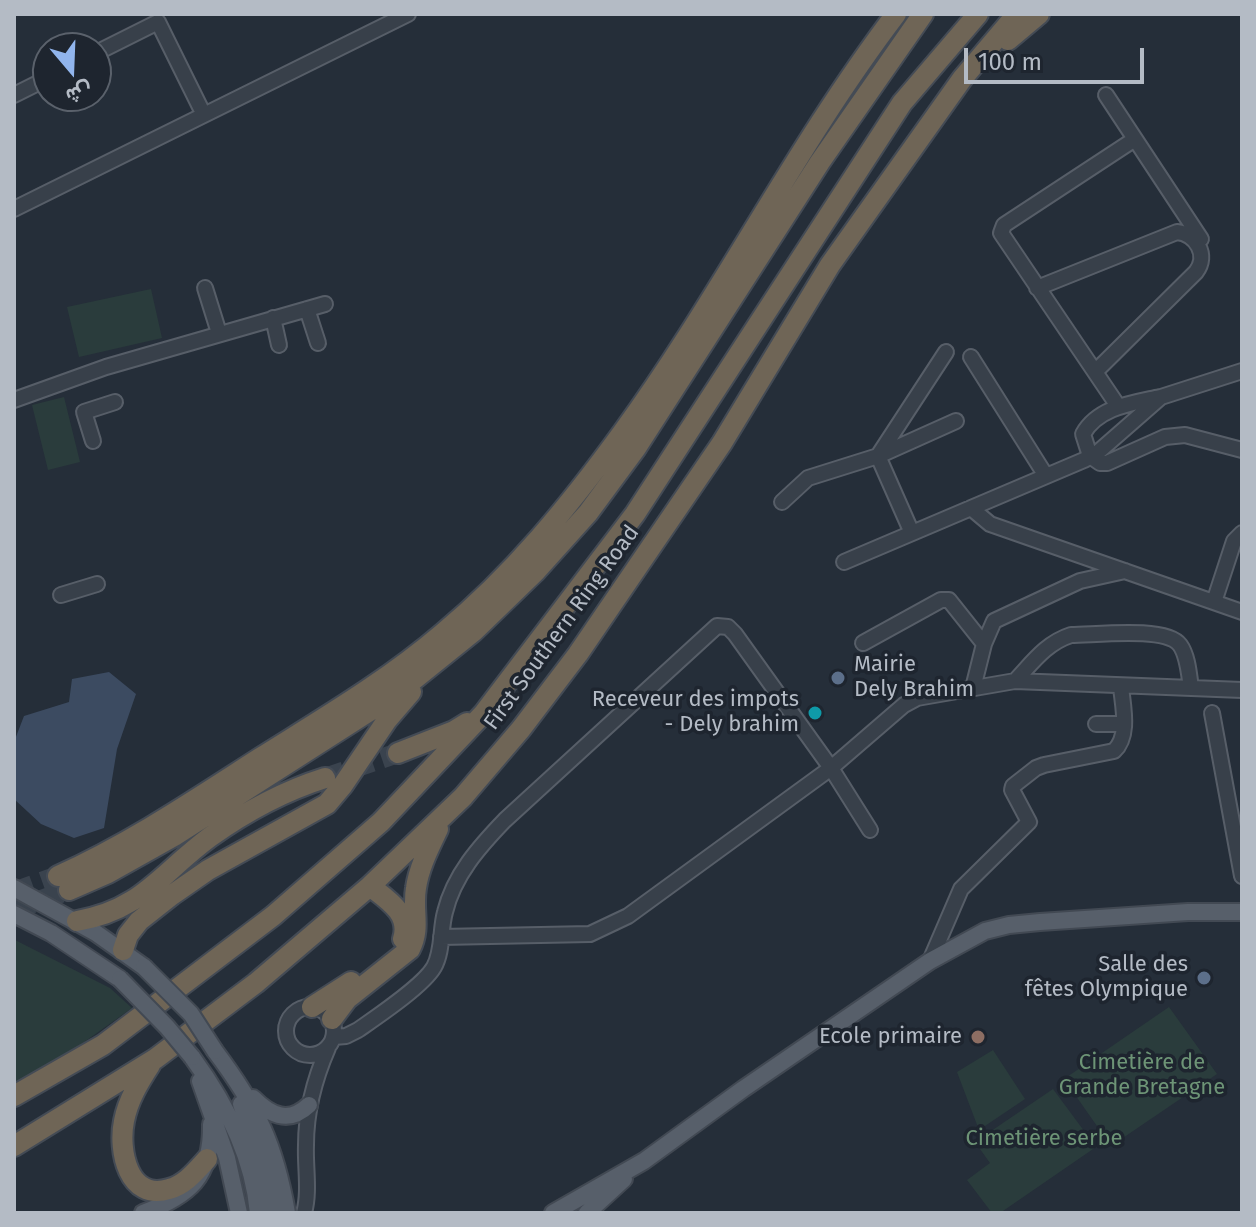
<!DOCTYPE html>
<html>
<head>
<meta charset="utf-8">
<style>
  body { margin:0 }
  #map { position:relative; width:1256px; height:1227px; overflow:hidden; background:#252e39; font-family:"Fira Sans",Vazirmatn,sans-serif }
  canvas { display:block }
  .frame { position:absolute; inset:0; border:16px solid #b4bbc5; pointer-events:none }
  .north { position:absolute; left:32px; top:32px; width:80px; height:80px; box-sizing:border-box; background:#1e252f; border:2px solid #5a616b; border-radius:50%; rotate:161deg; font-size:22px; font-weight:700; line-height:32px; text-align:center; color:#b4bbc5 }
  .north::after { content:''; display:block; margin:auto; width:28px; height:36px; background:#91b5ed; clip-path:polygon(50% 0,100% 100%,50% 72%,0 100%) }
  .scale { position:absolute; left:964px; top:48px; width:180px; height:36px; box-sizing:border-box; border:4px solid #b4bbc5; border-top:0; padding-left:10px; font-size:24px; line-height:28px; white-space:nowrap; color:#b4bbc5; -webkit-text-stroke:6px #1e252f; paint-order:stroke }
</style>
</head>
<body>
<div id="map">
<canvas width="1256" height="1227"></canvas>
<div class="frame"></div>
<div class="north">ش</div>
<div class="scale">100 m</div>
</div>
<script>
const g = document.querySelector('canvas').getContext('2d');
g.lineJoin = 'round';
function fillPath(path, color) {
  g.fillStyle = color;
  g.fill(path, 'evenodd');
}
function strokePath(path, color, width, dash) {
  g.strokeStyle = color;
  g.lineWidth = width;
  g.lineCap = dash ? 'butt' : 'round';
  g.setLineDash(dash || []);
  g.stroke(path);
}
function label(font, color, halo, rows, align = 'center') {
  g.font = font + ' "Fira Sans",sans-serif';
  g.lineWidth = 7;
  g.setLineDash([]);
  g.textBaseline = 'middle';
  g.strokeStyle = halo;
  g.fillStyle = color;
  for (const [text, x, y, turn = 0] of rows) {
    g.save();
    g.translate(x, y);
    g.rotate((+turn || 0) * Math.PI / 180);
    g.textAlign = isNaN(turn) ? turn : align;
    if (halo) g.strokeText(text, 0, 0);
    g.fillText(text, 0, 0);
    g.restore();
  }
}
fillPath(new Path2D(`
  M 151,289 L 162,338 L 79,357 L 67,307 Z
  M 64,397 L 80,462 L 48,470 L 32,405 Z
  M 15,940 L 110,988 L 132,1008 L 80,1045 L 14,1086 Z
  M 1169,1007 L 1217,1074 L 1111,1146 L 1064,1079 Z
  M 993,1050 L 1025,1099 L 979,1130 L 957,1072 Z
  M 1053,1089 L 1096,1147 L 1000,1213 L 992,1213 L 967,1180 L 990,1163 L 975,1142 Z`), '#2a3c3c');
fillPath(new Path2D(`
  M 109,672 L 136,694 L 117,749 L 104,828 L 74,838 L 41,824 L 14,799 L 14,742 L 24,716 L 69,702 L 72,679 Z`), '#3c4b61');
strokePath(new Path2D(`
  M 325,778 L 398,753
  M 14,892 L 58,876
  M 14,910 L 69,890`), '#3a434e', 20, [20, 10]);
const minor = new Path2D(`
  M 96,53 L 158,22 L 204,115
  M 14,95 L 48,78
  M 1106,95 L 1201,239
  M 14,209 L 408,14
  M 205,288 L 219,333
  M 1037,288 L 1177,232 C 1196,234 1209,255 1196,272 L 1095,372
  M 307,309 L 318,343
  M 273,318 L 279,345
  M 971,357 L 1046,476
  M 1160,397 C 1133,403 1098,407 1083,434 L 1090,456 L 1100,463 L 1107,463 L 1165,437 L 1185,435 L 1242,450
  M 14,400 L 106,367 L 325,304
  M 1118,406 L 1001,233 L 1004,225 L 1135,139
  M 93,441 L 84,412 L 115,402
  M 782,502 L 808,478 L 878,456 L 946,352
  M 971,508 L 990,524 L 1242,612
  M 912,533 L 878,456 L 956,421
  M 844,562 L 1084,460 L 1097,453 L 1161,397 L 1242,371
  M 61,595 L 97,584
  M 1214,602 L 1234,541 L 1242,533
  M 863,643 L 941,600 L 949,600 L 984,644
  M 1015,681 C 1032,663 1046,643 1071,635 C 1095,635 1166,626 1180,645 C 1188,656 1189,675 1191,688
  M 973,688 L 984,644 L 994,621 L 1080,581 L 1125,571
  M 1212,713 L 1242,876
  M 1096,724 L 1124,724
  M 441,937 L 590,934 L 628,916 L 831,768 L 904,705 L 917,698 L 1015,681 L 1242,690
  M 930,961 L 961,889 L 1029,822 L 1012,790 L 1013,786 L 1036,768 L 1044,765 L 1114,751 C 1130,736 1123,707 1121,687
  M286 1031a24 24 0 1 1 48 0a24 24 0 1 1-48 0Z
  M 334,1037 L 346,1036 L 358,1030 C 378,1016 423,986 434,967 C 443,951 440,930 445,912 C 454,875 479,847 505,820 L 717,626 L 728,627 L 735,634 L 831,768 L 870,830
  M 304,1213 C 310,1191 305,1167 306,1145 C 306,1110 314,1080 328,1048`);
const major = new Path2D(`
  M 14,888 L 96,933 L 144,967
  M 14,914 L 51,933 L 120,979
  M 215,1051 C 257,1107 275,1144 287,1213
  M 192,1057 C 225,1102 253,1157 258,1213
  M 200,1081 L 227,1158 L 239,1213
  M 253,1098 C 271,1116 289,1124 309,1105
  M 241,1104 L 265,1166 L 274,1213
  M 143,1213 C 189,1196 212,1177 211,1124
  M 553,1213 L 644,1161 L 743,1089 L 930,961 L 985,931 L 1009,925 L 1040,922 L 1188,912 L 1242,912
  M 587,1213 L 624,1179`);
const highway = new Path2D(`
  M 1008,40 L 1039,14
  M 398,753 L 454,731 L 467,723
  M 58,876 C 131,843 193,801 260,758 C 322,719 387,681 443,633 C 513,575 570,505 623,432 C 721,297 795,147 896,14
  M 370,886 C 388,900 411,914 403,939
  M 69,890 L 108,873 L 174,836 L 396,694 L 473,632 L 535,572 L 588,513 L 636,448 L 820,162 L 923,14
  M 77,921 C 142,910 161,873 210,837 C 245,812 284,791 325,778
  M 123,950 L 128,935 L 139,921 L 172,895 L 208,870 L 327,804 L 343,785 L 387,720 L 411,692
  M 312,1007 L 351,982
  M 332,1019 L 347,999 L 410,949 C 421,928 412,910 416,888 C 419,867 429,848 438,829
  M 150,1065 C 139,1082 128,1100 124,1121 C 118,1150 128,1202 169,1189 C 185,1185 196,1171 207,1159
  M 14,1096 L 103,1045 L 273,916 L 381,822 L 484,713 L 635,514 L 902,103 L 978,14
  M 14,1146 L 155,1059 L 256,983 L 370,886 L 463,797 L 521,729 L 578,654 L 722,443 L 830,265 L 962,79 L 1017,14`);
strokePath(minor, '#575e68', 18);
strokePath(major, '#424953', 20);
strokePath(highway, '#444b55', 24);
strokePath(minor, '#38404a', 14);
strokePath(major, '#575f6a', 16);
strokePath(highway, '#6f6556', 20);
const majorBridge = new Path2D(`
  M 144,967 L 191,1014 L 215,1051
  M 120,979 L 167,1027 L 192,1057`);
strokePath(majorBridge, '#424953', 20, []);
strokePath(majorBridge, '#575f6a', 16);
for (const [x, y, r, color] of [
  [838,678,8,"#5c6f8a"],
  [815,713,8,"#0f9aa8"],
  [1204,978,8,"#5c6f8a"],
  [978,1037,8,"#8d6e63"]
]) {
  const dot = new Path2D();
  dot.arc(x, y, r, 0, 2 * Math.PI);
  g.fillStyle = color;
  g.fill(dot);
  strokePath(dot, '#1e252f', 3);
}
label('22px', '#b4bbc5', '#1e252f', [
  ["First Southern Ring Road",562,628,-54]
]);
label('22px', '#b4bbc5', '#1e252f', [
  ["Mairie",854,665,"left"],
  ["Dely Brahim",854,690,"left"],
  ["Receveur des impots",799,700],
  ["- Dely brahim",799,725],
  ["Salle des",1188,965],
  ["fêtes Olympique",1188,990],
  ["Ecole primaire",962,1037]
], 'right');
label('22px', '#6d9476', '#1e252f', [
  ["Cimetière de",1142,1063],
  ["Grande Bretagne",1142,1088],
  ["Cimetière serbe",1044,1139]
]);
</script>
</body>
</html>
